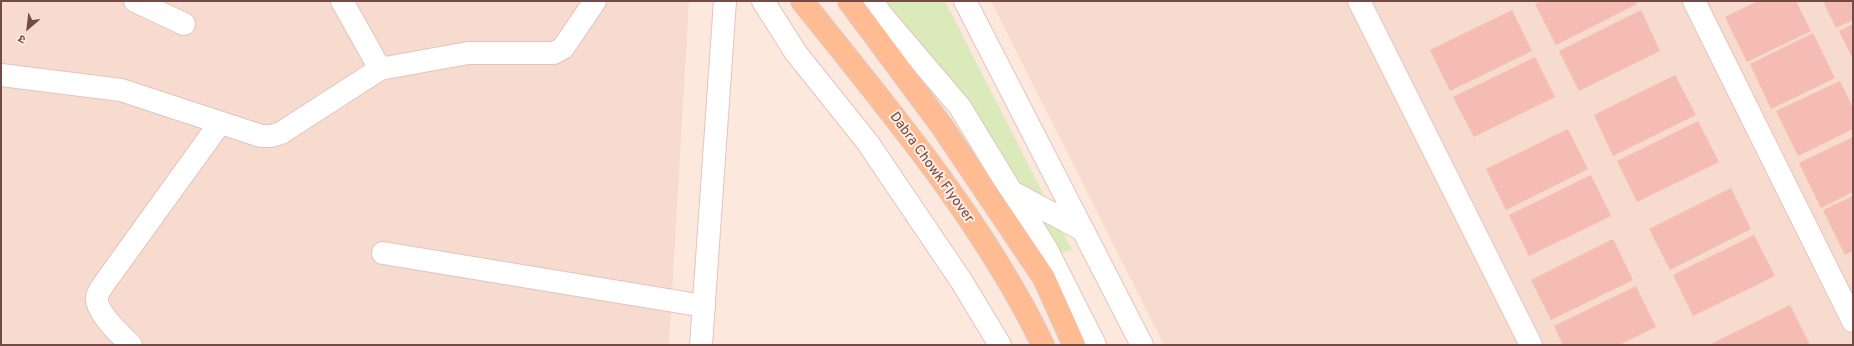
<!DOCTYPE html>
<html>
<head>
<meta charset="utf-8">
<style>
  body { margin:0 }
  #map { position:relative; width:1854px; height:346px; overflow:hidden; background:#fde8dd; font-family:Overpass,"Noto Sans Devanagari",sans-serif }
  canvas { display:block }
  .frame { position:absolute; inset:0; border:2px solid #734a45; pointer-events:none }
  .north { position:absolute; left:8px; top:8px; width:40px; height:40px; -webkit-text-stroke:3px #ffede4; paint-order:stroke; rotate:208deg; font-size:11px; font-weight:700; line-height:16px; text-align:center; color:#734a45 }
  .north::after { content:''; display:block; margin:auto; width:14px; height:18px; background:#734a45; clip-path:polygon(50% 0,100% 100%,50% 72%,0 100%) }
</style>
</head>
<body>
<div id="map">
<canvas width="1854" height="346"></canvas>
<div class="frame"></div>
<div class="north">उ</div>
</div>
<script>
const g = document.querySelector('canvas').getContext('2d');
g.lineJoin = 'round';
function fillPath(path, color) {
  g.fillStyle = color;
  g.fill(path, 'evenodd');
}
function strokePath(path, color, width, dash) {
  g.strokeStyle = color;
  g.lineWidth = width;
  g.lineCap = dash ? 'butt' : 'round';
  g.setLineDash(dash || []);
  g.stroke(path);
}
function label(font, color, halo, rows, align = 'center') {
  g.font = font + ' Overpass,sans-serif';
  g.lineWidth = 4;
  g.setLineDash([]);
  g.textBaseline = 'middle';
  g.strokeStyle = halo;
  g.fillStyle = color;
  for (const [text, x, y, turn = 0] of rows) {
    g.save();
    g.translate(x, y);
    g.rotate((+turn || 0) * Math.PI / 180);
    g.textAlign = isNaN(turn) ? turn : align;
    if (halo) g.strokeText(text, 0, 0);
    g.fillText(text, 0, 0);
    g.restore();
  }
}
fillPath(new Path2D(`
  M 1,1 L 689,1 L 669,345 L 1,345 Z
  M 991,1 L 1853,1 L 1853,345 L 1164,345 Z`), '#f7dbce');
fillPath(new Path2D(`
  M 885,1 L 945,1 L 1072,250 L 1061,253 Z`), '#daeabb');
fillPath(new Path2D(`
  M 1542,1 L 1636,1 L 1637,4 L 1556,45 L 1535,4 Z
  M 1758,1 L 1796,1 L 1811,31 L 1747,62 L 1725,17 Z
  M 1823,1 L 1853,1 L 1853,20 L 1836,28 Z
  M 1512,10 L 1532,51 L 1450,91 L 1430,50 Z
  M 1641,10 L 1660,51 L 1579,91 L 1559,51 Z
  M 1853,24 L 1853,59 L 1839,31 Z
  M 1813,33 L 1835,78 L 1771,109 L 1750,64 Z
  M 1535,57 L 1555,97 L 1474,137 L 1453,97 Z
  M 1675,75 L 1696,115 L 1613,156 L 1594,115 Z
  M 1840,81 L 1853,108 L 1853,129 L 1798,156 L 1776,111 Z
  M 1698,121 L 1719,162 L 1637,202 L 1617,161 Z
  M 1568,129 L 1588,169 L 1506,210 L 1486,169 Z
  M 1853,137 L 1853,192 L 1821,208 L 1799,163 Z
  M 1591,175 L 1611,216 L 1529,256 L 1509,215 Z
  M 1731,188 L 1751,229 L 1670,270 L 1649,229 Z
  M 1853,196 L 1853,251 L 1845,255 L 1823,210 Z
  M 1754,235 L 1775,276 L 1693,316 L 1673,275 Z
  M 1613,239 L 1633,280 L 1551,320 L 1531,280 Z
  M 1636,286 L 1656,327 L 1619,345 L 1563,345 L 1554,326 Z
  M 1790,305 L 1810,345 L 1709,345 Z`), '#f4bcb3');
const minor = new Path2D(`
  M 135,1 L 184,24
  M 342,1 L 380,69
  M 763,1 L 796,53 L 868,143 L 962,282 L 1000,345
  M 872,1 L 881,14 L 960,107 L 1047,250 L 1095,345
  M 965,1 L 1142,345
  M 1359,1 L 1531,345
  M 1694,1 L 1853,321
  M 1,75 L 121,90 L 261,136 L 271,136 L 281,133 L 380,69 L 468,53 L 554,53 L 563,48 L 595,1
  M 1012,192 L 1083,230
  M 383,253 L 704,306
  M 131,345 C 122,336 95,312 97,297 C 98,292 103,285 106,281 L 220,123`);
const tertiary = new Path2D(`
  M 701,345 L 725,1`);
const primary = new Path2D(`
  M 802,1 C 889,110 982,219 1043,345
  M 849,1 L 941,125 L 1044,278 L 1074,345`);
strokePath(minor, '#e3c4bc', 24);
strokePath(tertiary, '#e3c4bc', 24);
strokePath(primary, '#d8cccb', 24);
strokePath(minor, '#fff', 22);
strokePath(tertiary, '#fff', 22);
strokePath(primary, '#ffbb92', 22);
label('14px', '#734a45', '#ffede4', [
  ["Dabra Chowk Flyover",931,168,54]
]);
</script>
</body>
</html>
